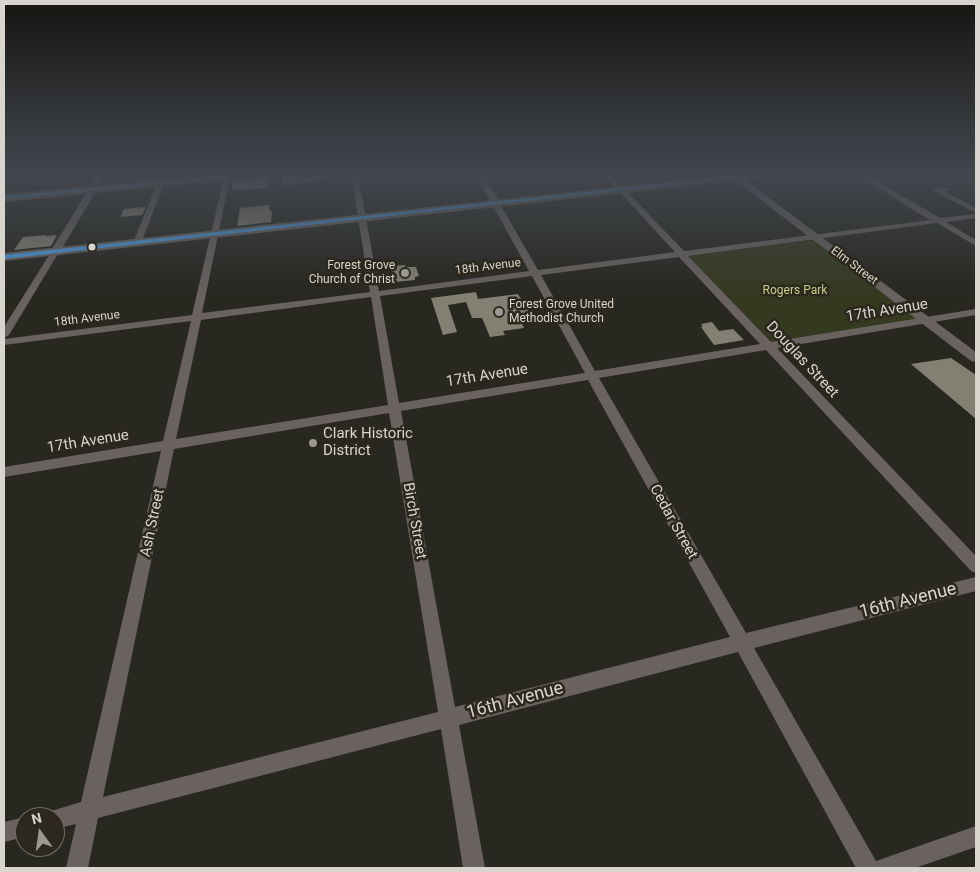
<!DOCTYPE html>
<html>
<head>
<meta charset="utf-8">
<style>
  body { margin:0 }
  #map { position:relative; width:980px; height:872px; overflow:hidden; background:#282720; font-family:Roboto,sans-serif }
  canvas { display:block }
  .frame { position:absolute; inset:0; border:5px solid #d8d5ce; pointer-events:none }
  .north { position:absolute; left:15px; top:807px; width:50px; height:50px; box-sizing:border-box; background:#2c281d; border:1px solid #716d64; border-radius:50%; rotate:346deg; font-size:14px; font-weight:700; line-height:20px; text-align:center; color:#d8d5ce }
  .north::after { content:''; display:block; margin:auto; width:18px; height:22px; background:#9a9891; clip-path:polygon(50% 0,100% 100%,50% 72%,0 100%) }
</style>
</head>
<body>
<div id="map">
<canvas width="980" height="872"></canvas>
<div class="frame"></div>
<div class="north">N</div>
</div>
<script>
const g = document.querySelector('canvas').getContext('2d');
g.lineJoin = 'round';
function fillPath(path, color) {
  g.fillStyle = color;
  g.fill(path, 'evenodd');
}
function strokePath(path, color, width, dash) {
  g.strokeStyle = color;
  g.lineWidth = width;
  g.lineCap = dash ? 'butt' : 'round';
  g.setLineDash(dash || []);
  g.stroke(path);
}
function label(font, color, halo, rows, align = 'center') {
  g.font = font + ' Roboto,sans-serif';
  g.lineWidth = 5;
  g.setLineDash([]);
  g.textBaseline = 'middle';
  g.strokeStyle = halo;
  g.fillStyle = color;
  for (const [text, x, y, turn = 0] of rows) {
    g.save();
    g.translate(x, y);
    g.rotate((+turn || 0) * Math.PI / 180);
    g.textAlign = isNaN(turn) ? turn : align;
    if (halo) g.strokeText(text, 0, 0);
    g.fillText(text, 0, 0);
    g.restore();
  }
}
fillPath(new Path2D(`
  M 812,240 L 918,320 L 772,343 L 688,256 Z`), '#353920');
fillPath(new Path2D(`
  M 323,174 L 323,180 L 282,186 L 282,175 Z
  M 261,177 L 268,177 L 267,188 L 232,190 L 233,181 Z
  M 270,205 L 269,211 L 272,211 L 271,222 L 237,226 L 240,208 Z
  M 146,207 L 142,215 L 120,217 L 124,209 Z
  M 46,235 L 45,236 L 57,235 L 51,246 L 14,250 L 23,237 Z
  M 405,265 L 405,267 L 416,267 L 419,276 L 415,277 L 415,280 L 394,282 L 391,269 L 395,268 L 395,266 Z
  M 476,292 L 478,299 L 518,294 L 534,321 L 522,323 L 524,328 L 503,331 L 505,335 L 490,337 L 482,318 L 472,318 L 466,302 L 448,305 L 457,332 L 443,335 L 431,298 Z
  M 712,322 L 719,331 L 733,329 L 744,340 L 714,345 L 701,327 L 703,326 L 701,324 Z
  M 951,358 L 976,375 L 976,419 L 911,364 Z`), '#838073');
fillPath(new Path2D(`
  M 169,174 L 176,174 L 175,181 L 163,187 L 141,243 L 134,245 L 133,243 L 156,186 L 168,180 Z
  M 351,174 L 358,174 L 379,291 L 529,271 L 492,204 L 496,202 L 500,204 L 538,270 L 675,252 L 603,174 L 610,174 L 684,251 L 930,220 L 855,174 L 864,174 L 940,218 L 976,214 L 976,218 L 946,222 L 976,240 L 976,246 L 937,223 L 688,256 L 771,342 L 976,309 L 976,315 L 777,348 L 976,556 L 976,573 L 971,571 L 766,350 L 599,378 L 746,633 L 976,577 L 976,591 L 754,648 L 876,861 L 976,826 L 976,847 L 915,868 L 856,868 L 738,652 L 459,725 L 485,868 L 463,868 L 441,729 L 98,818 L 88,868 L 66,868 L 76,824 L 55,829 L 55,817 L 46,817 L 48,812 L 81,802 L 161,451 L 4,477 L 4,467 L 163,441 L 191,321 L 4,345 L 4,339 L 192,315 L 224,177 L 227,175 L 230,177 L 202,313 L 370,292 ZM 679,257 L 760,344 L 595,371 L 541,275 ZM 532,276 L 585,373 L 399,403 L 380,296 ZM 371,297 L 388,405 L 176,439 L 201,320 ZM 588,380 L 730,637 L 455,707 L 401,411 ZM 389,413 L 438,712 L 103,797 L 174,449 Z
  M 949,187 L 949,191 L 944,191 L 976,208 L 976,213 L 932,190 L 936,188 Z
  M 55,249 L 59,252 L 9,335 L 4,338 L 4,327 L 51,252 Z
  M 25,817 L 25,837 L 4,842 L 4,822 Z`), '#69625f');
fillPath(new Path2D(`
  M 98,174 L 106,174 L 60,252 L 59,254 L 51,254 L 50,252 Z
  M 475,174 L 483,174 L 501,204 L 499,206 L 493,206 Z
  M 727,174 L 737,174 L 976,352 L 976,362 L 971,361 Z`), '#69625f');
fillPath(new Path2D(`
  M 218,174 L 263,174 L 258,177 L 4,202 L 4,194 Z
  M 735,174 L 775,174 L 770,177 L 4,261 L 4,253 Z`), '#69625d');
fillPath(new Path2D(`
  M 237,174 L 256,174 L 4,199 L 4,197 Z
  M 751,174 L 768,174 L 4,259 L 4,255 Z`), '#4d9ee5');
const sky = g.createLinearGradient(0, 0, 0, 296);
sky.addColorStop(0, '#161512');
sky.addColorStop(0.59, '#42474e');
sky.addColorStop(1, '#42474e00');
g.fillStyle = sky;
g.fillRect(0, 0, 980, 296);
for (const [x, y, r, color] of [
  [92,247,4.5,"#d8d5ce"],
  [405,273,5,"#9a9891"],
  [499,312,5,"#9a9891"],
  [313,443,5,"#9a9891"]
]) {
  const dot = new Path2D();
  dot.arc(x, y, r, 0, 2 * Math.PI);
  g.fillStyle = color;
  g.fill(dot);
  strokePath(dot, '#2c281d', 2);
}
label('12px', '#d8d5ce', '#2c281d', [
  ["Forest Grove",395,266],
  ["Church of Christ",395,280],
  ["Forest Grove United",509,305,"left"],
  ["Methodist Church",509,319,"left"]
], 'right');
label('12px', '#d8d5ce', '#2c281d', [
  ["Elm Street",854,266,37],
  ["18th Avenue",488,267,-7],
  ["18th Avenue",87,319,-7]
]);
label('12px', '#c1d088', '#2c281d', [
  ["Rogers Park",795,291]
]);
label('15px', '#d8d5ce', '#2c281d', [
  ["17th Avenue",887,311,-9],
  ["Douglas Street",802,360,47],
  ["17th Avenue",487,376,-9],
  ["17th Avenue",88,442,-9],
  ["Birch Street",414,521,80],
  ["Cedar Street",673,522,61],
  ["Ash Street",153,523,-78]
]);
label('15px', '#d8d5ce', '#2c281d', [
  ["Clark Historic",323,434],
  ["District",323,451]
], 'left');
label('18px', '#d8d5ce', '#2c281d', [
  ["16th Avenue",908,601,-14],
  ["16th Avenue",515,701,-15]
]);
</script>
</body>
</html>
